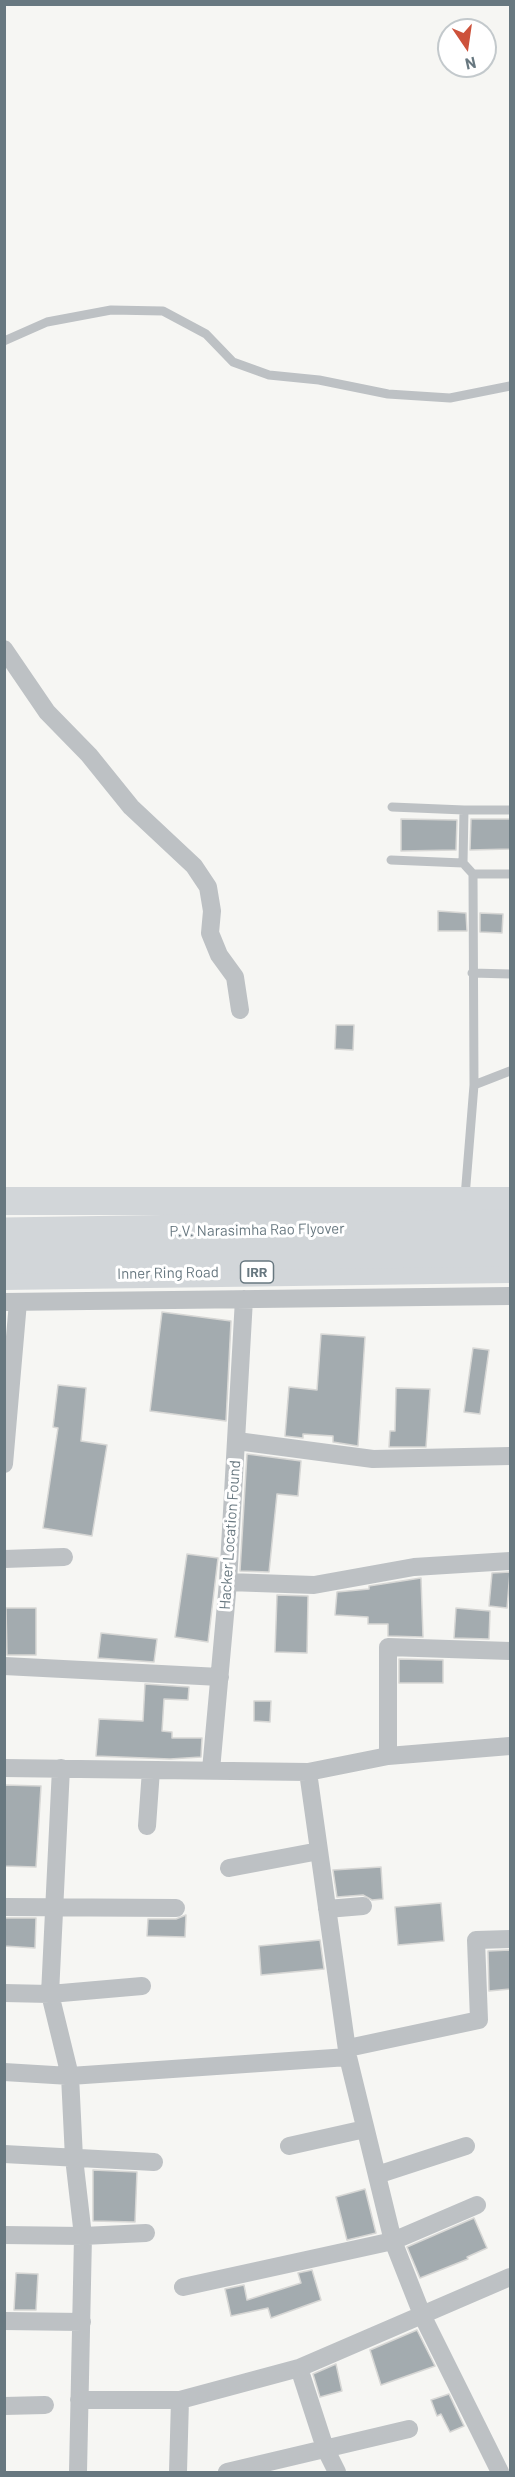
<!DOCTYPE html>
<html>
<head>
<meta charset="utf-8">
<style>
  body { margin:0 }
  #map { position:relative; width:515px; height:2477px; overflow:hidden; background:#f6f6f3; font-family:Barlow,sans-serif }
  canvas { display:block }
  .frame { position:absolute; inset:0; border:6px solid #687880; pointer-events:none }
  .north { position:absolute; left:437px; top:18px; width:60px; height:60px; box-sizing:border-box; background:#fff; border:2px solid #c3c9cc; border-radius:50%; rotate:167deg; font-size:16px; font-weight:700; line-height:24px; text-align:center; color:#687880 }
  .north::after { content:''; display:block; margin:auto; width:21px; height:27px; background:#cd523b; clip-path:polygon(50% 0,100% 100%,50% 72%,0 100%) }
</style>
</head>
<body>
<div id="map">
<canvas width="515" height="2477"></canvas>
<div class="frame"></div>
<div class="north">N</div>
</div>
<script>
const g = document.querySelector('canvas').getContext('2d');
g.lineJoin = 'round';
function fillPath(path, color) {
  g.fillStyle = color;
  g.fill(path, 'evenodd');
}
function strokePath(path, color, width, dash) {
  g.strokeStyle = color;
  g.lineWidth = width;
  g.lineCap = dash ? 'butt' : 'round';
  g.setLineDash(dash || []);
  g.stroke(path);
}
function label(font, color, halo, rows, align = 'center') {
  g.font = font + ' Barlow,sans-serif';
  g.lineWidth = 6;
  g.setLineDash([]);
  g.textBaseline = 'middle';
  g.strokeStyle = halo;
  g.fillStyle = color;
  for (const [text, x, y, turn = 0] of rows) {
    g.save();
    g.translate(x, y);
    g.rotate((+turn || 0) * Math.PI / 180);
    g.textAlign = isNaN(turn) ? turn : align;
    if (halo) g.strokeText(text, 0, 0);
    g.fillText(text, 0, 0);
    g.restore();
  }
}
const building = new Path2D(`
  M 401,819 L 457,820 L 456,850 L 401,851 Z
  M 471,819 L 510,819 L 510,849 L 470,850 Z
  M 438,911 L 466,913 L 467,931 L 438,931 Z
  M 480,913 L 503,914 L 502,933 L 480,932 Z
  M 336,1025 L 354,1025 L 353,1050 L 335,1049 Z
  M 162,1312 L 231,1321 L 226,1421 L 150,1411 Z
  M 321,1334 L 365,1337 L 358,1446 L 333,1442 L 333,1436 L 303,1434 L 303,1438 L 285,1436 L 289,1387 L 317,1390 Z
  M 473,1348 L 489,1350 L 480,1414 L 464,1412 Z
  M 58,1385 L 86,1388 L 81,1441 L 107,1445 L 92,1536 L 43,1528 L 58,1428 L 53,1427 Z
  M 396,1388 L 430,1389 L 426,1447 L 389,1447 L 390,1431 L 395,1431 Z
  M 247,1454 L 301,1461 L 298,1496 L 277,1494 L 269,1572 L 240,1571 Z
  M 187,1554 L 218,1558 L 208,1642 L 175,1637 Z
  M 510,1572 L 507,1608 L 489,1606 L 492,1573 Z
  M 421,1578 L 423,1637 L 388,1636 L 388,1624 L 368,1624 L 368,1617 L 335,1615 L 337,1592 L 369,1589 L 369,1586 Z
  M 277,1595 L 308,1596 L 307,1653 L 275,1652 Z
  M 6,1608 L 36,1608 L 36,1655 L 7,1655 Z
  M 456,1608 L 490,1611 L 489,1639 L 454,1638 Z
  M 101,1633 L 157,1639 L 154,1662 L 98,1658 Z
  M 399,1659 L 443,1660 L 443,1683 L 399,1683 Z
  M 145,1684 L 189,1687 L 188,1700 L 164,1699 L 162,1731 L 172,1732 L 172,1738 L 202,1738 L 201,1757 L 170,1759 L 96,1756 L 99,1719 L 143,1721 Z
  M 254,1701 L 271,1701 L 270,1722 L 254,1721 Z
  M 4,1785 L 41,1786 L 36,1867 L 4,1866 Z
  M 381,1867 L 383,1899 L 372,1900 L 363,1895 L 337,1897 L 333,1870 Z
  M 441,1903 L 444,1941 L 398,1945 L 395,1907 Z
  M 186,1915 L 185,1937 L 147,1936 L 148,1919 L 176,1919 Z
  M 4,1918 L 36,1918 L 35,1948 L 4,1946 Z
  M 320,1940 L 324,1969 L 261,1975 L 259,1946 Z
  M 510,1950 L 510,1989 L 489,1991 L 488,1951 Z
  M 93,2170 L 137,2172 L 135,2222 L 93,2221 Z
  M 365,2189 L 376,2233 L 347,2240 L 336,2197 Z
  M 474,2218 L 487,2248 L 467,2257 L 468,2259 L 420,2278 L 407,2247 Z
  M 312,2270 L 321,2300 L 271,2318 L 268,2308 L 231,2316 L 225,2289 L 244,2285 L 247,2300 L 301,2283 L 298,2273 Z
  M 16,2273 L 38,2274 L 36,2310 L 14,2310 Z
  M 417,2330 L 435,2366 L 381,2385 L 370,2350 Z
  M 336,2364 L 342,2391 L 320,2397 L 313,2374 Z
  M 449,2394 L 464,2426 L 450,2432 L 441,2414 L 437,2416 L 431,2400 Z`);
fillPath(building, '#a3abaf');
strokePath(building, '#d7d7d5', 1.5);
strokePath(new Path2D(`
  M 4,341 L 47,322 L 111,310 L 163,311 L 206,334 L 233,362 L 269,375 L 319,380 L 388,394 L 450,398 L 510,386
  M 392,807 L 464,810
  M 391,860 L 463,863
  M 473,874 L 463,863 L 464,810 L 510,810
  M 472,973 L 510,974
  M 474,1085 L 510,1071
  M 465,1197 L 474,1085 L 473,874 L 510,874`), '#bdc1c4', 9);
strokePath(new Path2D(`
  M 4,649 L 47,712 L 89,755 L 131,807 L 194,866 L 208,887 L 212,911 L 210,933 L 219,955 L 235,977 L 240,1010
  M 4,1302 L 510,1296
  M 237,1441 L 373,1459 L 510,1456
  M 4,1464 L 18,1302
  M 4,1559 L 64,1557
  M 228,1582 L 314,1585 L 414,1567 L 510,1561
  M 4,1666 L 220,1677
  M 388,1756 L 388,1647 L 510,1651
  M 4,1768 L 308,1772 L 388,1756 L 510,1746
  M 61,1768 L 50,1994 L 70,2076 L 74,2158 L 83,2236 L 78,2472
  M 211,1770 L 228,1582 L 244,1299
  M 308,1772 L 348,2057 L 393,2241 L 423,2317 L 500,2472
  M 147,1826 L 151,1770
  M 229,1868 L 319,1851
  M 4,1907 L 176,1908
  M 327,1909 L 363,1906
  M 4,1993 L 50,1994 L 142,1986
  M 348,2048 L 479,2020 L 476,1940 L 510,1939
  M 4,2072 L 70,2076 L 348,2057
  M 289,2146 L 365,2129
  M 4,2154 L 154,2162
  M 377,2175 L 466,2146
  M 4,2235 L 83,2236 L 146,2233
  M 183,2287 L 393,2241 L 477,2205
  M 4,2321 L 82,2322
  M 299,2368 L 325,2448 L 337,2472
  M 79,2400 L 180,2400 L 299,2368 L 510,2277
  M 4,2406 L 45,2405
  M 178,2472 L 180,2400
  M 227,2472 L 409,2429`), '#bdc1c4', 18);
strokePath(new Path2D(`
  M 4,1201 L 510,1201
  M 4,1276 L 510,1269`), '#d2d6d9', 28);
strokePath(new Path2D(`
  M 4,1234 L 510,1226
  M 4,1257 L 510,1250`), '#d2d6d9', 33);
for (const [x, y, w] of [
  [257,1272,33]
]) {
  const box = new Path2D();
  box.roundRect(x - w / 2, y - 11, w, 22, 4.5);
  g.fillStyle = '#fff';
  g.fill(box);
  strokePath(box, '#687880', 1.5);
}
label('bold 14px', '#687880', null, [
  ["IRR",257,1272]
]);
label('15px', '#687880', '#fff', [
  ["P.V. Narasimha Rao Flyover",257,1230,-1],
  ["Inner Ring Road",168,1273,-1],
  ["Hacker Location Found",230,1535,-86]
]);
</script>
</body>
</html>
